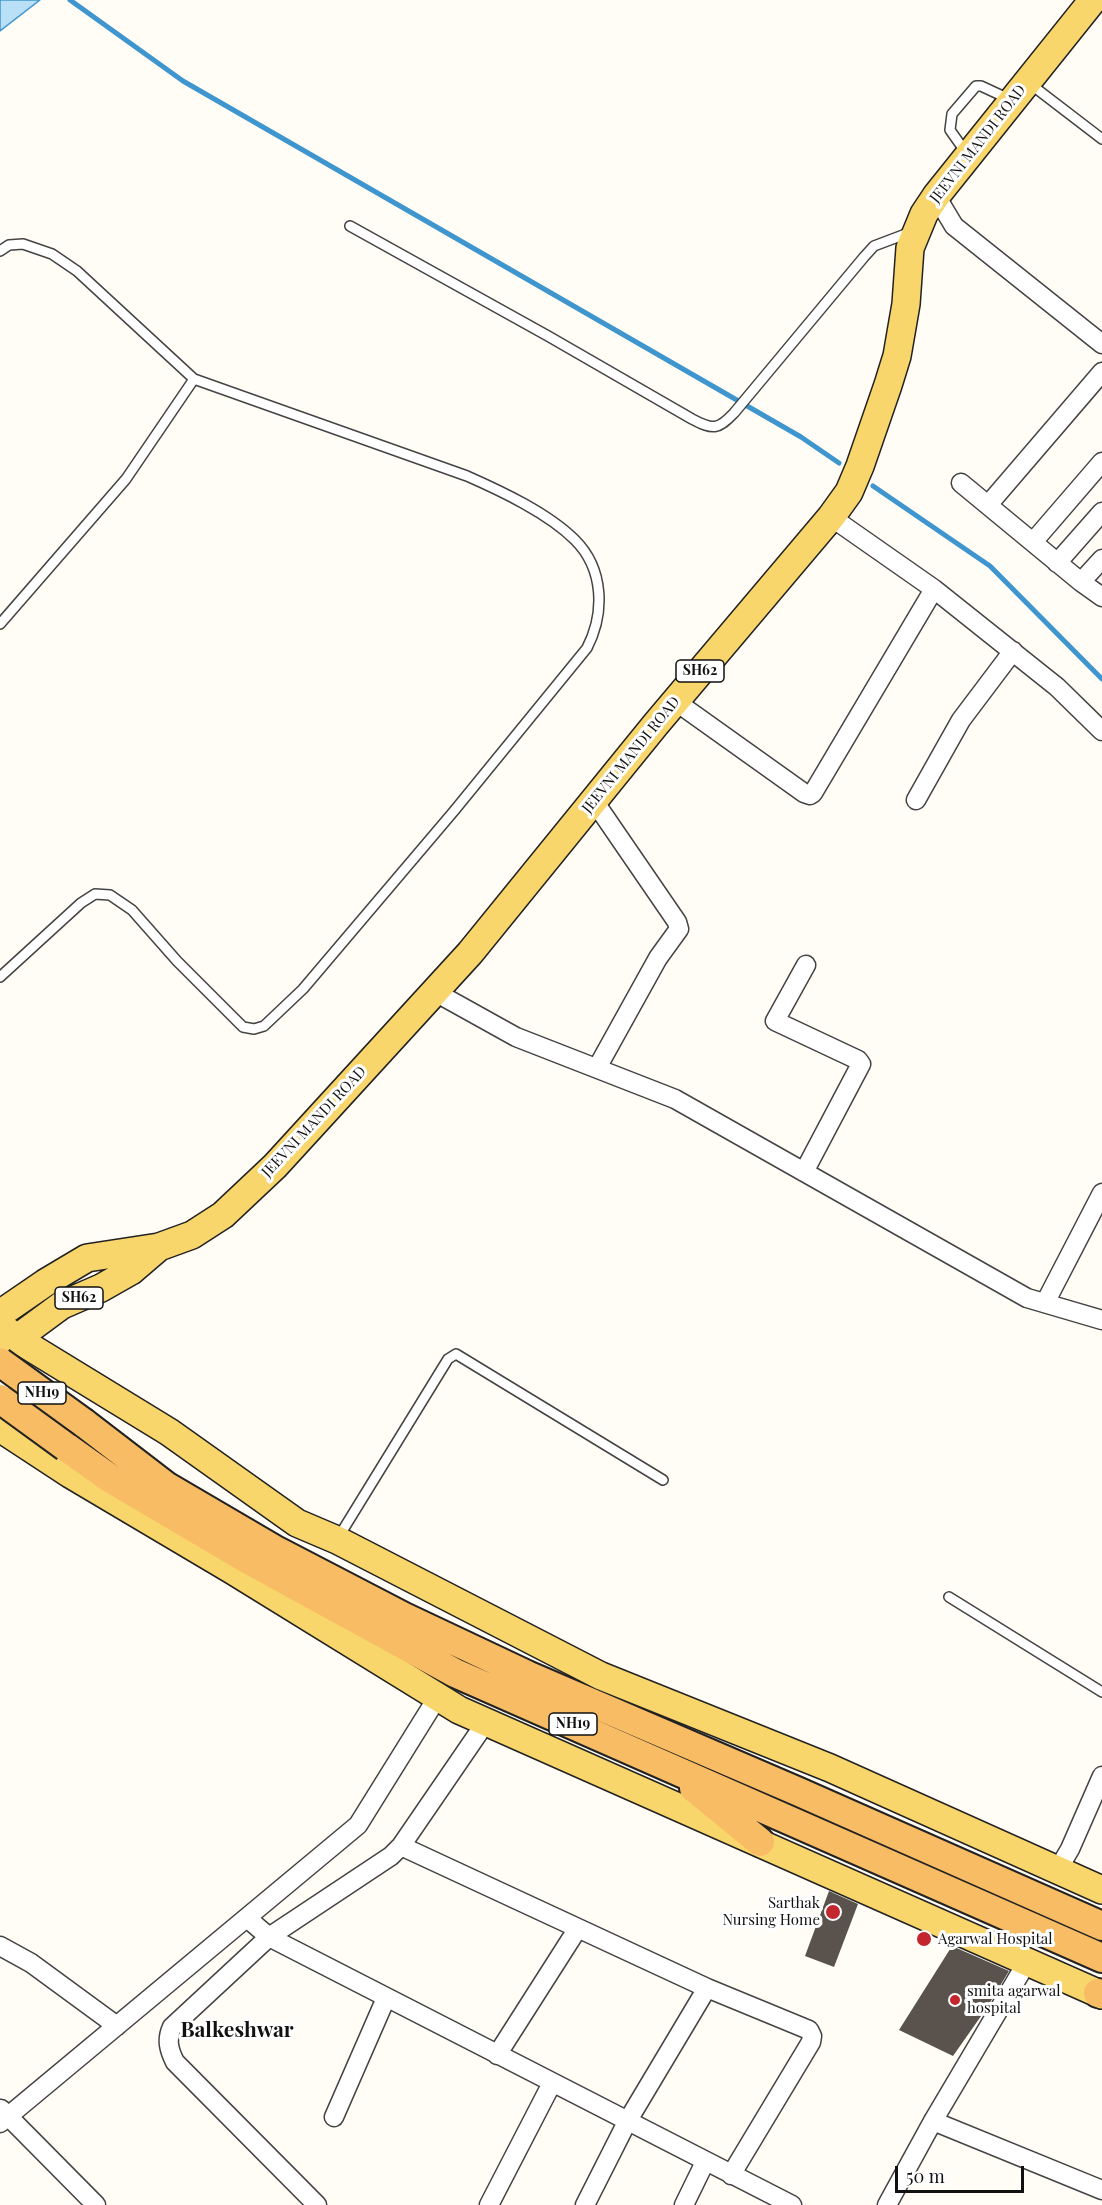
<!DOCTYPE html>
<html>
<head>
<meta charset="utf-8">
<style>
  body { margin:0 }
  #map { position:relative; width:1102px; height:2205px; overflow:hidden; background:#fffdf5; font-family:"Playfair Display",serif }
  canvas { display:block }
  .scale { position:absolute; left:895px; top:2166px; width:129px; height:27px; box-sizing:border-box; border:3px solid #111; border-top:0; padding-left:8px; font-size:18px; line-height:21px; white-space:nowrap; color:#111; -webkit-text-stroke:4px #fff; paint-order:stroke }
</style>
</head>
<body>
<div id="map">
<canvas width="1102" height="2205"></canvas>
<div class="scale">50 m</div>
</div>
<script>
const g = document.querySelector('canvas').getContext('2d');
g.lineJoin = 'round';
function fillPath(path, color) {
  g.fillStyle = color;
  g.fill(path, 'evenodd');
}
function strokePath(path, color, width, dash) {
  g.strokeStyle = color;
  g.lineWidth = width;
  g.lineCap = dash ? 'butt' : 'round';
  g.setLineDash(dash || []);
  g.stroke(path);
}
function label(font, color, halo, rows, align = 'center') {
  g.font = font + ' "Playfair Display",serif';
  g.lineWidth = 6;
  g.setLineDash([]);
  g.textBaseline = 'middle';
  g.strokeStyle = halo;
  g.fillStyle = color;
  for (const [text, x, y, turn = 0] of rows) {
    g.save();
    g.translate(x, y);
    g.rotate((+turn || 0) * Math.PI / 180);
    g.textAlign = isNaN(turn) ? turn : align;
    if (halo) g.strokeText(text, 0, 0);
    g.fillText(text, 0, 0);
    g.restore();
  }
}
const water = new Path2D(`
  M 0,0 L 40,0 L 0,31 Z`);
fillPath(water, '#b9e0f7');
strokePath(water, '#3f96cf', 1.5);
strokePath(new Path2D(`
  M 70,0 L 183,81 L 801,437 L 839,463
  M 873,486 L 990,566 L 1102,679`), '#3f96cf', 5);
fillPath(new Path2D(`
  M 829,1891 L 858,1904 L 834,1967 L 805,1956 Z
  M 952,1946 L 1009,1971 L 986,2009 L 953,2056 L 899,2030 Z`), '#5a524d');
const service = new Path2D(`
  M 1029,83 L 1102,139
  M 967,154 L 950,130 L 952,114 L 976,86 L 981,86 L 1009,99
  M 350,226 L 548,336 L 692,419 C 713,430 718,430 734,413 L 864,257 L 874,246 L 911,232
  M 0,251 L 9,245 L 23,244 L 52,254 L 77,271 L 194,379 L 467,476 C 501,491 548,513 575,540 C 604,569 605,613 587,648 L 454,811 L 303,989 L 264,1026 L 254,1029 L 243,1027 L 177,961 L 132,910 L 110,895 L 95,894 L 81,903 L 0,977
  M 0,624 L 126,479 L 194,379
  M 338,1538 L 448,1359 L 456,1354 L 663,1480
  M 949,1597 L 1102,1692`);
const minor = new Path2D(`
  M 936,196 L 954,226 L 1102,344
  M 961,483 L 1081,582 L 1102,597
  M 988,505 L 1102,372
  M 1033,542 L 1102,462
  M 1057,563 L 1102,512
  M 1081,582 L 1102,559
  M 934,589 L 1057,687 L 1102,731
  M 675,701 L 804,793 L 810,795 L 813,793 L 934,589 L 831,517
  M 916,800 L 961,720 L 1013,651
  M 594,801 L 677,922 L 679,929 L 658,958 L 597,1068
  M 435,992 L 516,1037 L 675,1099 L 1027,1298 L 1102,1320
  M 804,1172 L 861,1064 L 858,1060 L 775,1021 L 806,965
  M 1045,1303 L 1102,1193
  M 401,1846 L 707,1988 L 809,2030 L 812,2036 L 811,2042 L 731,2175
  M 1057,1871 L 1070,1849 L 1102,1776
  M 247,1918 L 269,1937 L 792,2205
  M 0,1946 L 31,1963 L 117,2026
  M 497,2055 L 578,1928
  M 1,2109 L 96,2205
  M 334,2117 L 386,1998
  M 933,2121 L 1102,2190
  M 0,2123 L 358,1825 L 437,1698
  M 317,2205 L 175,2062 C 169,2050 166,2040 172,2027 L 269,1937 L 391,1856 L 401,1846 L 486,1722
  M 489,2205 L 552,2083
  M 585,2205 L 627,2122 L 707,1988
  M 684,2205 L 705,2162
  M 887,2205 L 933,2121 L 1027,1962`);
const primary = new Path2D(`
  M 0,1314 L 45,1283 L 87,1258 L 159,1247 L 192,1235 L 223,1215 L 275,1166 L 470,953 L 656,724 L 831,517 L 849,492 L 860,466 L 888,385 L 897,356 L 906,304 L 910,248 L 924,214 L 936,196 L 1093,0
  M 0,1325 L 17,1339 L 169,1432 L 297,1523 L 337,1540 L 601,1676 L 830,1768 L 1102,1890
  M 5,1347 L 62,1305 L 101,1288 L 131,1271 L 159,1247
  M 0,1428 L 70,1474 L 232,1570 L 459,1710 L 1102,1995`);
const trunk = new Path2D(`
  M 84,1423 L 166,1486 L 277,1551 L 404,1617 L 527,1675 L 799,1792 L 1102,1926
  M 66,1447 L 111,1479 L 245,1558 L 455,1673 L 1102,1958
  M 694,1788 L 760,1842
  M 1098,1993 L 1102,1994`);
strokePath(service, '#444', 12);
strokePath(minor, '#444', 21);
strokePath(primary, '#222', 30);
strokePath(trunk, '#222', 32);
strokePath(service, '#fff', 9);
strokePath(minor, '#fff', 18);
strokePath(primary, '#f9d66b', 27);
strokePath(trunk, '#f7bc64', 28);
const trunkBridge = new Path2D(`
  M 0,1362 L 84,1423
  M 0,1399 L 66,1447`);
strokePath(trunkBridge, '#222', 32, []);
strokePath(trunkBridge, '#f7bc64', 28);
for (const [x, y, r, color] of [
  [833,1912,8,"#c4262e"],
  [924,1939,8,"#c4262e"],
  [955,2000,6,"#c4262e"]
]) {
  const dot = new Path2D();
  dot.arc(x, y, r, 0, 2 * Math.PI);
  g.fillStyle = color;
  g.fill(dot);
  strokePath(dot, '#fff', 2);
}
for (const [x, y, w] of [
  [700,671,48],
  [79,1298,48],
  [42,1393,48],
  [573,1724,48]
]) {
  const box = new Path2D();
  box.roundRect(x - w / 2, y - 11, w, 22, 4.5);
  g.fillStyle = '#fff';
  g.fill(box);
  strokePath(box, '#111', 1.5);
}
label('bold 14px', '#111', null, [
  ["SH62",700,671],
  ["SH62",79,1298],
  ["NH19",42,1393],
  ["NH19",573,1724]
]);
label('15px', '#111', '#fff', [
  ["JEEVNI MANDI ROAD",978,144,-52],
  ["JEEVNI MANDI ROAD",631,755,-51],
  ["JEEVNI MANDI ROAD",314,1122,-47]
]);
label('15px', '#111', '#fff', [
  ["Sarthak",820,1903,"right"],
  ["Nursing Home",820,1920,"right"],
  ["Agarwal Hospital",938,1939],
  ["smita agarwal",967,1991],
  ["hospital",967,2008]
], 'left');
label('bold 21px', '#111', '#fff', [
  ["Balkeshwar",237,2030]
]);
</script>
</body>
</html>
